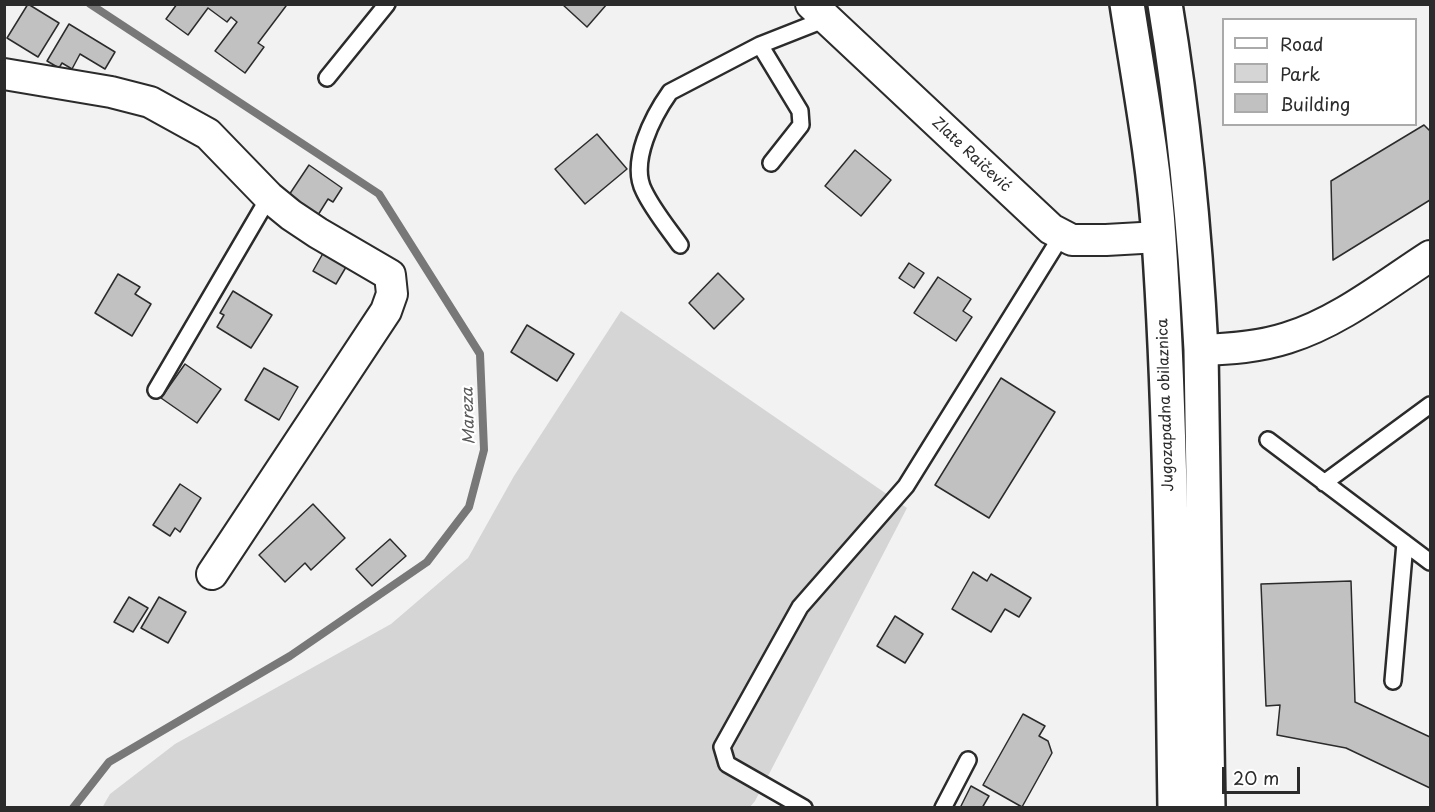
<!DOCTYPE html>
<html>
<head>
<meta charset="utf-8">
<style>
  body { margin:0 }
  #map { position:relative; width:1435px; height:812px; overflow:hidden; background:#f2f2f2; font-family:"Playpen Sans",sans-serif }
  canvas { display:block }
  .frame { position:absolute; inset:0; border:6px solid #2b2b2b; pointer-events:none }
  .legend { position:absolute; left:1222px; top:18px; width:195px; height:108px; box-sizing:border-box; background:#fff; border:2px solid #aaa; margin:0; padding:8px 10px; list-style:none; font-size:18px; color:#2b2b2b }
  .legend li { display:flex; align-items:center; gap:12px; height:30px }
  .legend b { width:30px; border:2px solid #aaa }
  .scale { position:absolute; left:1222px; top:767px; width:78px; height:27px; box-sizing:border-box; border:3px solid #2b2b2b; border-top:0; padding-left:8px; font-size:18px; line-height:21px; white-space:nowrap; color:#2b2b2b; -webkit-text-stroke:4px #fff; paint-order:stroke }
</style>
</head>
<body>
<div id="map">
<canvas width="1435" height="812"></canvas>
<div class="frame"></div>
<ul class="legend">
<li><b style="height:8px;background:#fff"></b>Road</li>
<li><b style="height:16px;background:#d5d5d5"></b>Park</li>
<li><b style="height:16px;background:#c1c1c1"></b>Building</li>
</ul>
<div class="scale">20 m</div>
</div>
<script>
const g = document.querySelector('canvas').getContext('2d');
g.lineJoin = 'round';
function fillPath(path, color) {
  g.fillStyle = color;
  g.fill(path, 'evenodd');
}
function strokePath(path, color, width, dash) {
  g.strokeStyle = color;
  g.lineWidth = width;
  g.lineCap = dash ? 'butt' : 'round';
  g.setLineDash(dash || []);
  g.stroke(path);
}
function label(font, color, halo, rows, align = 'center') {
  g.font = font + ' "Playpen Sans",sans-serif';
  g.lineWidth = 4.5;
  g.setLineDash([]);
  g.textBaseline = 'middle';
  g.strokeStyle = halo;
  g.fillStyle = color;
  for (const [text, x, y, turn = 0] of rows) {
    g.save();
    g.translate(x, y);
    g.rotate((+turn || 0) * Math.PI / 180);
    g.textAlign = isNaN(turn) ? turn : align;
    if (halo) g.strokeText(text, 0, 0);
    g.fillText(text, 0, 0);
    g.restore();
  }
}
fillPath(new Path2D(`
  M 621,311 L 907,508 L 755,801 L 750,807 L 102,808 L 110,794 L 175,744 L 391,624 L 468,558 L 514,476 Z`), '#d5d5d5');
strokePath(new Path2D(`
  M 73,808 L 109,762 L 290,656 L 427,562 L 469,507 L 484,450 L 480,354 L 379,194 L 90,4`), '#787878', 8);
const building = new Path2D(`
  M 28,4 L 59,23 L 38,57 L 7,38 Z
  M 177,4 L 284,4 L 286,6 L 258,43 L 264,47 L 245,73 L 215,51 L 237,22 L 231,17 L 227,22 L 208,8 L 188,35 L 166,19 Z
  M 562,4 L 607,4 L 587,27 Z
  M 69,24 L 115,52 L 105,69 L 80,54 L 72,69 L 62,63 L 59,68 L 47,61 Z
  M 1424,125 L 1430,131 L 1430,200 L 1333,260 L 1331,181 Z
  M 597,134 L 627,169 L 585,204 L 555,169 Z
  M 855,150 L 891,180 L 861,216 L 825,186 Z
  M 309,165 L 342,188 L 333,202 L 328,199 L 318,215 L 289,195 Z
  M 326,248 L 349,262 L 336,284 L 313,271 Z
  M 909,263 L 924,273 L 914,288 L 899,278 Z
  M 718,273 L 744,299 L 714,329 L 689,303 Z
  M 118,274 L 140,287 L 135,294 L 151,304 L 132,336 L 95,313 Z
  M 938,277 L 971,299 L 963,311 L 972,317 L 956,341 L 914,313 Z
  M 233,291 L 272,315 L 251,348 L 217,327 L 224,315 L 220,313 Z
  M 527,325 L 574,354 L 557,381 L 511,352 Z
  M 185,364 L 221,389 L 197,423 L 161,398 Z
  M 264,368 L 298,387 L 279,420 L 245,400 Z
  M 1001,378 L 1055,412 L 989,518 L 935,485 Z
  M 180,484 L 201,498 L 180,532 L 175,528 L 170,536 L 153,525 Z
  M 313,504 L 345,538 L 311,570 L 305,563 L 285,582 L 259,555 Z
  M 390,539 L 406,556 L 372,586 L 356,569 Z
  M 973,572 L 987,581 L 991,574 L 1031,598 L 1019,617 L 1005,609 L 991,632 L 952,609 Z
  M 1351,581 L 1355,702 L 1430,737 L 1430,788 L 1346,748 L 1277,735 L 1280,705 L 1266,706 L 1261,584 Z
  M 129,597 L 148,608 L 133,632 L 114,622 Z
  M 159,597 L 186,612 L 168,643 L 141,628 Z
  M 895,616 L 923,634 L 905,663 L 877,646 Z
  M 1023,714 L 1045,726 L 1039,736 L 1048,741 L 1052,753 L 1022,807 L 983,785 Z
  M 971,786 L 989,796 L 982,808 L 960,808 Z`);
fillPath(building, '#c1c1c1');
strokePath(building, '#2b2b2b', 1.5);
const service = new Path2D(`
  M 760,45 L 800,111 L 801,125 L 771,163
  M 327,78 L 387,4
  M 680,245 C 668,228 653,210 644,191 C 629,162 653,116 670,92 L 760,45 L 826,19
  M 156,390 L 269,197
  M 1268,440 L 1430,562
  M 1324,483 L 1430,405
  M 1393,681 L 1405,543
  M 804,808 L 727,764 L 722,747 L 800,607 L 906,486 L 1062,235
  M 943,808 L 968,760`);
const minor = new Path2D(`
  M 811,4 L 1051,229 L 1072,240 L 1106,240 L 1159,237
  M 4,74 L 111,92 L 150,102 L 208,134 L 269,197 L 291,215 L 318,233 L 390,275 L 392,294 L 386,311 L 212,574
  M 1201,350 C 1230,349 1259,347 1287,338 C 1339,322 1385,285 1430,256`);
const primary = new Path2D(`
  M 1127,4 C 1139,82 1154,161 1159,239 C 1172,428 1172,618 1175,808
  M 1165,4 C 1184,119 1195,234 1201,350 L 1208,808`);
strokePath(service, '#2b2b2b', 20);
strokePath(minor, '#2b2b2b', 34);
strokePath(primary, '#2b2b2b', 38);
strokePath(service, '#fff', 15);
strokePath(minor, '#fff', 30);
strokePath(primary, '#fff', 33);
label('15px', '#2b2b2b', '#fff', [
  ["Zlate Raičević",971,155,43],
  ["Jugozapadna obilaznica",1166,405,-92]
]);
label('italic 16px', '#585858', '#fff', [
  ["Mareza",469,416,-92]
]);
</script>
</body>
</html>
